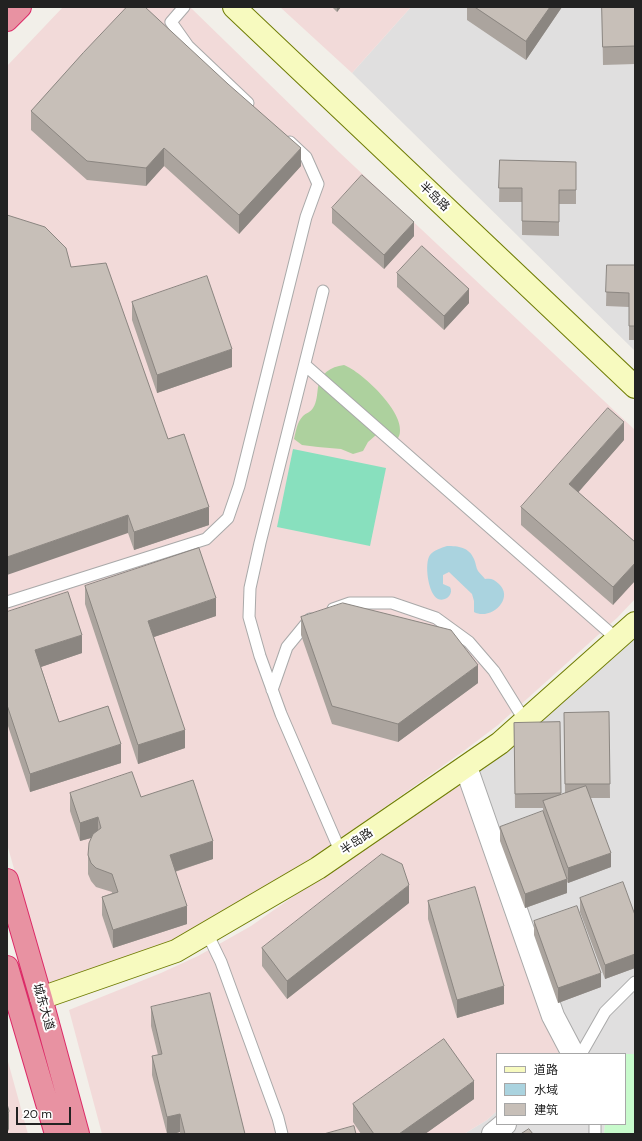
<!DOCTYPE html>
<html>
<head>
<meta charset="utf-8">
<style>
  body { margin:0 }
  #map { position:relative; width:642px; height:1141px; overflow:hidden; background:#f2efe9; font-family:"DM Sans","Noto Sans SC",sans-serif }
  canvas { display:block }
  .frame { position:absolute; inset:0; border:8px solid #222; pointer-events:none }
  .legend { position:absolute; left:496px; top:1053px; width:130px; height:72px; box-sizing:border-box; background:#fff; border:1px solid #a7a7a7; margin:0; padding:5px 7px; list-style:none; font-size:12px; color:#222 }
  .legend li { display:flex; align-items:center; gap:8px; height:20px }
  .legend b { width:20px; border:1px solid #a7a7a7 }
  .scale { position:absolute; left:16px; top:1107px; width:55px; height:18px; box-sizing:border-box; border:2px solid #222; border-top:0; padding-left:5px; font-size:12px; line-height:14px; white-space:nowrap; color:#222; -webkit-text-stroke:3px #fff; paint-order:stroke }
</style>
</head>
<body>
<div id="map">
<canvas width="642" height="1141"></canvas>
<div class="frame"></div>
<ul class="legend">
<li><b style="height:5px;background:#f7fabf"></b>道路</li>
<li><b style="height:11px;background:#aad3df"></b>水域</li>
<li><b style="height:11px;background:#c7bfb8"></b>建筑</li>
</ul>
<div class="scale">20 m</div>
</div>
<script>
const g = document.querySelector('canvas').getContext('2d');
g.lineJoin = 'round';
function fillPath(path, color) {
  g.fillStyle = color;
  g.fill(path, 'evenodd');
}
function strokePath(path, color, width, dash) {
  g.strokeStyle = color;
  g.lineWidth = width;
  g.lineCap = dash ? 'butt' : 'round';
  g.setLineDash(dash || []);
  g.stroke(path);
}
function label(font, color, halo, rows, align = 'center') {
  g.font = font + ' "DM Sans","Noto Sans SC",sans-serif';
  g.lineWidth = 4;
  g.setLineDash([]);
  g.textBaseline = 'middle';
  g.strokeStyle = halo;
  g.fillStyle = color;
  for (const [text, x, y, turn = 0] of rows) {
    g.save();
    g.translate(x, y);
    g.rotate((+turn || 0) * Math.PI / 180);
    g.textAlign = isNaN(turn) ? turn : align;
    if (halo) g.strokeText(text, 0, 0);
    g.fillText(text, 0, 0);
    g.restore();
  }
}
fillPath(new Path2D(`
  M 411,7 L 635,7 L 635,351 L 352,73 Z
  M 635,632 L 635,1054 L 559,1054 L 503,910 L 460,780 Z
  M 497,1111 L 497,1124 L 605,1124 L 604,1134 L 464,1134 L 487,1120 Z`), '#e0dfdf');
fillPath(new Path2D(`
  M 63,7 L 190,7 L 339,152 L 635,430 L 635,599 L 617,618 L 498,725 L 465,750 L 326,849 L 174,943 L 47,985 L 7,844 L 7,66 Z
  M 280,7 L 411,7 L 352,73 Z
  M 460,780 L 503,910 L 559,1054 L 497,1054 L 497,1111 L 487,1120 L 464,1134 L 102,1134 L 69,1010 L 161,973 L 198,956 L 251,926 Z
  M 7,1058 L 28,1134 L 7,1134 Z`), '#f2dad9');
fillPath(new Path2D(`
  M 344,365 C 362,372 402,410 400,431 C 400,438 395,442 390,446 L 376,435 L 368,442 L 363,451 L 353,454 L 341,449 L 318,447 L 302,445 L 294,439 C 296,431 297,422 303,416 C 306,413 311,412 313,408 C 317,402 317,394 318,387 C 321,373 330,367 344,365 Z`), '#add19e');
fillPath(new Path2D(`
  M 625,1054 L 635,1054 L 635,1134 L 604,1134 L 605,1124 L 625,1124 Z`), '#c8facc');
fillPath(new Path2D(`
  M 293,449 L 386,468 L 370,546 L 277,527 Z`), '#88e0be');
fillPath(new Path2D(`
  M 447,546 C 458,546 469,547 474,559 C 476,563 476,568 478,571 C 480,574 483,576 485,579 C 491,578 494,579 499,584 C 515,599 490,621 474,612 L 474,601 L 472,594 L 449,572 L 443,575 L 443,584 L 450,587 C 454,594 446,602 438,599 C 428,594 424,563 430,555 C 434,550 441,548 447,546 Z`), '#aad3df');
const lane = new Path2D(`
  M 184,7 L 171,22 L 188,46 L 248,103
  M 323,291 L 260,543 L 250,588 L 249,617 L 260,656 L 281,714 L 341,853
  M 305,365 L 617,639
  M 7,602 L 206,539 L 228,518 L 239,486 L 306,217 L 318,184 L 306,157 L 290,142
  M 333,609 L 350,603 L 392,603 L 436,618 L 469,642 L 494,671 L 525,721
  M 272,690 L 287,647 L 310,619
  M 207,933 L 221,962 L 278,1118 L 282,1134
  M 581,1054 L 605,1012 L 635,982
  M 595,1124 L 595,1134`);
const street = new Path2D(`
  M 466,767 L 553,1016 L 573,1054
  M 493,1134 L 505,1124`);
const secondary = new Path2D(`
  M 234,7 L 635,387
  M 41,998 L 176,951 L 318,868 L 500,743 L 635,623`);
const highway = new Path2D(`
  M 7,20 L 20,7
  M 7,880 L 41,998 L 78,1134
  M 7,967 L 56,1134`);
strokePath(lane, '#a9a9a9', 13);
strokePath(street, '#a9a9a9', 24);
strokePath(secondary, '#707d05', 24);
strokePath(highway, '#dc2a67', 24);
strokePath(lane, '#fff', 11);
strokePath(street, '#fff', 22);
strokePath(secondary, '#f7fabf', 22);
strokePath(highway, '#e892a2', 22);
fillPath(new Path2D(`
  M 332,7 L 341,7 L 337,12 Z
  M 467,7 L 562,7 L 526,60 L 467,20 Z
  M 602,7 L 635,7 L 635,64 L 603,65 Z
  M 31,111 L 301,166 L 239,234 L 164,166 L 146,186 L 87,180 L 31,130 Z
  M 500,160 L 576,162 L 576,204 L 559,204 L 559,236 L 522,235 L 522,202 L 499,202 Z
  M 332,208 L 414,236 L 384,269 L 332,223 Z
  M 607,265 L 635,265 L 635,340 L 629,340 L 629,307 L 606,306 Z
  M 71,267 L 168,439 L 209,525 L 134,550 L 128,533 Z
  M 397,273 L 469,303 L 444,330 L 397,287 Z
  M 132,302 L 232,367 L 157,393 L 132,320 Z
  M 624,440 L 578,492 L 635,542 L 613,605 L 521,525 L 521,507 Z
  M 85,586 L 216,616 L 154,637 L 185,748 L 138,764 L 85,604 Z
  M 7,612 L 82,653 L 41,667 L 59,722 L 121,763 L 30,792 L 7,723 Z
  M 301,617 L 478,683 L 398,742 L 332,724 L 301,635 Z
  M 609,712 L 610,798 L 591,798 L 611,867 L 568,883 L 567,882 L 567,893 L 525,908 L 500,841 L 500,827 L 543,812 L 543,808 L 515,808 L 514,723 L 560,722 L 561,795 L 565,794 L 564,713 Z
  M 70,793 L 141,797 L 213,859 L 175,872 L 187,924 L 113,948 L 102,915 L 102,897 L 112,893 L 112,892 L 96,887 L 91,881 L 88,874 L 88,855 L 91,838 L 80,841 L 70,811 Z
  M 580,898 L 635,915 L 635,968 L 605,979 L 580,912 Z
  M 428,901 L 504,1004 L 457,1018 L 428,919 Z
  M 409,903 L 287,999 L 262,966 L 262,948 Z
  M 534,921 L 601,987 L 558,1003 L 534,935 Z
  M 151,1007 L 245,1134 L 180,1134 L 180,1132 L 173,1134 L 167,1134 L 152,1075 L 152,1056 L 158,1055 L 151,1026 Z
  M 474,1099 L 425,1134 L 361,1134 L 353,1122 L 353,1104 Z`), '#aba49e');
fillPath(new Path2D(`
  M 337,7 L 341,7 L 337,12 Z
  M 550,7 L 562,7 L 526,60 L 526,41 Z
  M 164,148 L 164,166 L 146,186 L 146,168 Z
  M 301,148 L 301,166 L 239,234 L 239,215 Z
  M 414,222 L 414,236 L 384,269 L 384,255 Z
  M 469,289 L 469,303 L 444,330 L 444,316 Z
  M 232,349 L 232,367 L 157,393 L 157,375 Z
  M 624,422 L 624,440 L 569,503 L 569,484 Z
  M 209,507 L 209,525 L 134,550 L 134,532 Z
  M 128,515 L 128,533 L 7,575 L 7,557 Z
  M 635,563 L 635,581 L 613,605 L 613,587 Z
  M 216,598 L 216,616 L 148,639 L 148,621 Z
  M 82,635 L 82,653 L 35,669 L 35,650 Z
  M 478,665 L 478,683 L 398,742 L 398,724 Z
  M 185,730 L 185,748 L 138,764 L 138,745 Z
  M 121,744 L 121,763 L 30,792 L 30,774 Z
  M 98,817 L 98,836 L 80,841 L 80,823 Z
  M 213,841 L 213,859 L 170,873 L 170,855 Z
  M 611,853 L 611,867 L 568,883 L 568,868 Z
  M 567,879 L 567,893 L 525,908 L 525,894 Z
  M 409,885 L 409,903 L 287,999 L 287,981 Z
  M 187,906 L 187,924 L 113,948 L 113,930 Z
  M 635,954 L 635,968 L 605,979 L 605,965 Z
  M 601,973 L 601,987 L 558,1003 L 558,988 Z
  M 504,986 L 504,1004 L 457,1018 L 457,1000 Z
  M 474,1081 L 474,1099 L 425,1134 L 399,1134 Z
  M 9,1111 L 9,1129 L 7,1134 L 7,1117 Z
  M 180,1114 L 180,1132 L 173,1134 L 167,1134 L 167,1117 Z`), '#8b8681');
const building = new Path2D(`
  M 127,7 L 145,7 L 228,84 L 301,148 L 239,215 L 164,148 L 146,168 L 87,161 L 31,111 L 83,53 Z
  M 475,7 L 550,7 L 526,41 Z
  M 602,7 L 635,7 L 635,46 L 603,47 Z
  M 500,160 L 576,162 L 576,190 L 559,190 L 559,222 L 522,221 L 522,188 L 499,188 Z
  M 362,175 L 414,222 L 384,255 L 332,208 Z
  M 7,215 L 45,227 L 66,248 L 71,267 L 106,263 L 168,439 L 184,434 L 209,507 L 134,532 L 128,515 L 7,557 Z
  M 422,246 L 469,289 L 444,316 L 397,273 Z
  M 607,265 L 635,265 L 635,326 L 629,326 L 629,293 L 606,292 Z
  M 207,276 L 232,349 L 157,375 L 132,302 Z
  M 608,408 L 624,422 L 569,484 L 635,542 L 635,563 L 613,587 L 521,507 Z
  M 199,548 L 216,598 L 148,621 L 185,730 L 138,745 L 85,586 Z
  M 68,592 L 82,635 L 35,650 L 59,722 L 108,706 L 121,744 L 30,774 L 7,705 L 7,612 Z
  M 343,603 L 451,630 L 478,665 L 398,724 L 332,706 L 301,617 Z
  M 609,712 L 610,784 L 565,784 L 564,713 Z
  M 560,722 L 561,793 L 515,794 L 514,723 Z
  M 132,772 L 141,797 L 193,780 L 213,841 L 170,855 L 187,906 L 113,930 L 102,897 L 118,892 L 112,874 L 96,868 L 91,863 L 88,855 L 89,843 L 93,834 L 101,828 L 98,817 L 80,823 L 70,793 Z
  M 586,786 L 611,853 L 568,868 L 543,801 Z
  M 543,811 L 567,879 L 525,894 L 500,827 Z
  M 382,854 L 402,864 L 409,885 L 287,981 L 262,948 Z
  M 623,882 L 635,915 L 635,954 L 605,965 L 580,898 Z
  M 475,887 L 504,986 L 457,1000 L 428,901 Z
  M 577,906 L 601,973 L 558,988 L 534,921 Z
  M 210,993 L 245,1134 L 185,1134 L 180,1114 L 167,1117 L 152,1056 L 162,1054 L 151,1007 Z
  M 444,1039 L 474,1081 L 399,1134 L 374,1134 L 353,1104 Z
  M 7,1104 L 9,1111 L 7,1117 Z
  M 354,1126 L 356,1134 L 324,1134 Z
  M 529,1129 L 533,1134 L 521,1134 Z`);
fillPath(building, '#c7bfb8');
strokePath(building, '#8b8681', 1);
label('12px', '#222', '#fff', [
  ["半岛路",434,197,43],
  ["半岛路",357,842,-35],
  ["城东大道",43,1007,74]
]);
</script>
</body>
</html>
